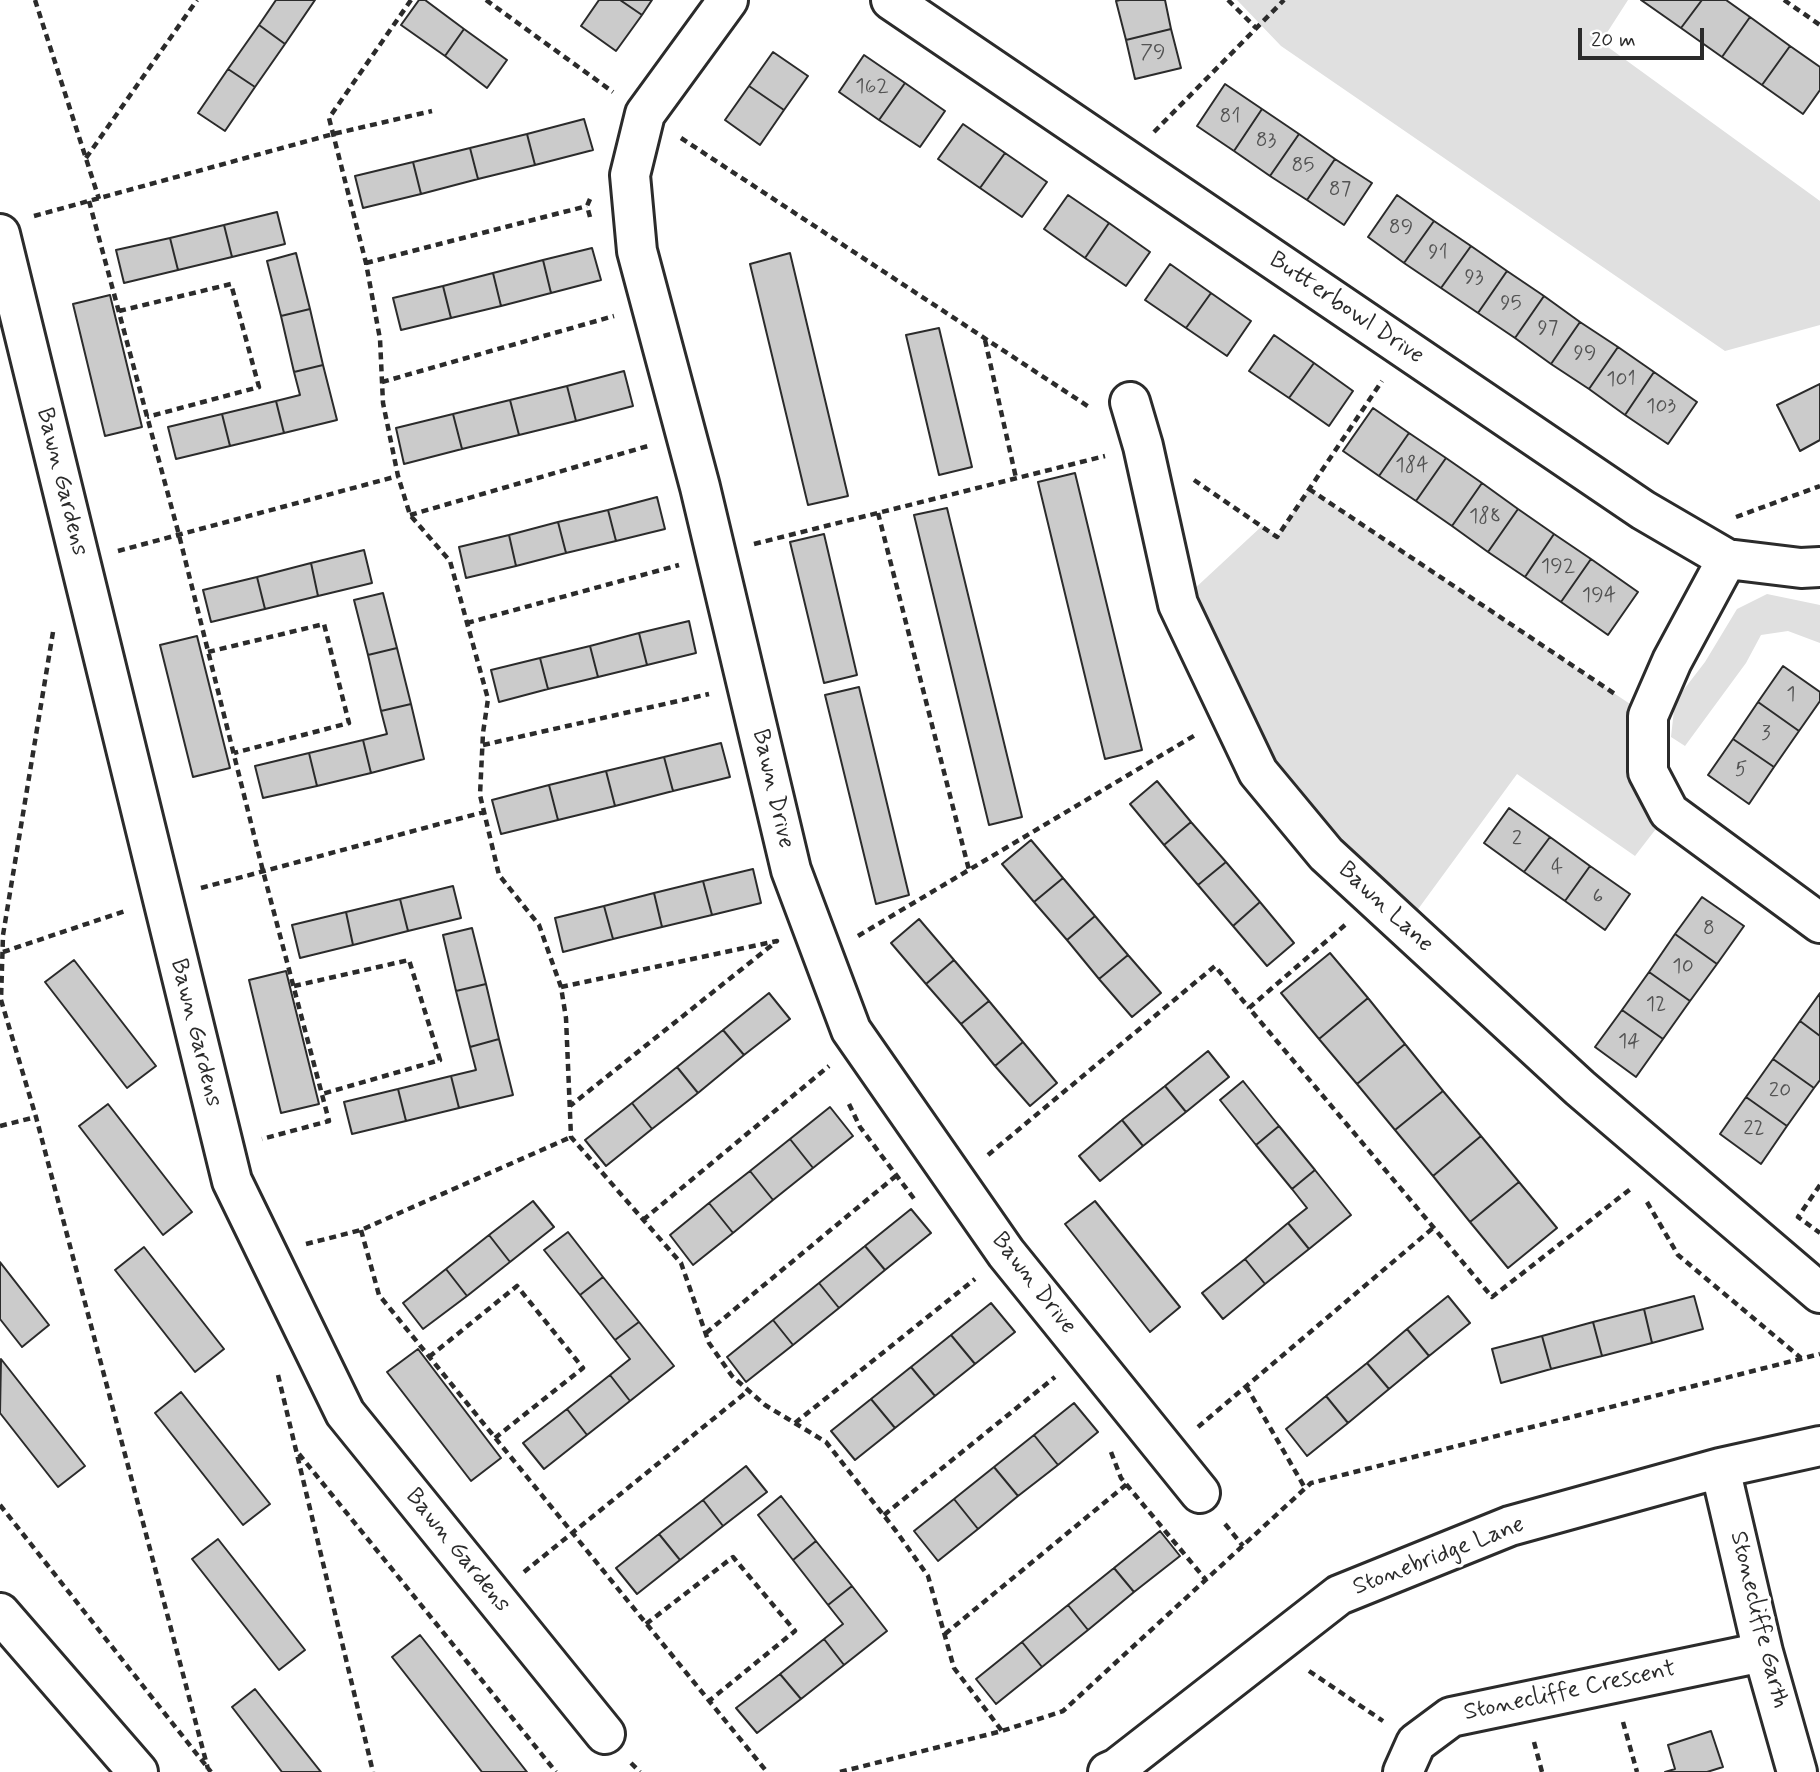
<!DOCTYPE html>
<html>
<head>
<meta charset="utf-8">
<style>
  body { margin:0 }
  #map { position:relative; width:1820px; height:1772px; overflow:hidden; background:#fff; font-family:Mynerve,sans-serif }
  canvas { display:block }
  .scale { position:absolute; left:1578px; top:28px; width:126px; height:32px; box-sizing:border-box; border:4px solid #2b2b2b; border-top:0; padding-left:9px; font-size:21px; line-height:24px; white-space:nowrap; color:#2b2b2b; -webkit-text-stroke:5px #fff; paint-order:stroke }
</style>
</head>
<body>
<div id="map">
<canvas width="1820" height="1772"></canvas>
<div class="scale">20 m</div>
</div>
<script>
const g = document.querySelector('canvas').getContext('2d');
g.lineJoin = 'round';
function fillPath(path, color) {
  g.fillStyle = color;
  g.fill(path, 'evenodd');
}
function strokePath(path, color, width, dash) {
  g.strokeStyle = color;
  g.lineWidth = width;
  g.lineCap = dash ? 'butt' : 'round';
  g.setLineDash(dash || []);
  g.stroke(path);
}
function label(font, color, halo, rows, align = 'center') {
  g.font = font + ' Mynerve,sans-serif';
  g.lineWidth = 7;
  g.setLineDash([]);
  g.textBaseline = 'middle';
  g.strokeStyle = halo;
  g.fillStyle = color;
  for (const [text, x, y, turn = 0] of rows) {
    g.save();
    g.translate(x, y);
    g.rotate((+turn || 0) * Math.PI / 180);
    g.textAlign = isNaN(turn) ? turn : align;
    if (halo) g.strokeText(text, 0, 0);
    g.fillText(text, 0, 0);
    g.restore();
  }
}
fillPath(new Path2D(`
  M 1237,0 L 1628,0 L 1601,42 L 1820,201 L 1820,325 L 1725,351 L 1281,46 Z
  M 1309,489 L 1648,716 L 1669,812 L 1635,856 L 1517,774 L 1405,927 L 1326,854 L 1178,604 L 1262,526 L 1277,537 Z
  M 1767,594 L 1820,605 L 1820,643 L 1788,631 L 1761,635 L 1746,663 L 1685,746 L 1671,737 L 1675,701 L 1705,662 L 1737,609 Z`), '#e0e0e0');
const building = new Path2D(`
  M 276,0 L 315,0 L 285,44 L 259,25 Z
  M 419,0 L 425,0 L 464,29 L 445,56 L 401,25 Z
  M 599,0 L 620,0 L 642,15 L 616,51 L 581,26 Z
  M 620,0 L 652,0 L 642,15 Z
  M 1120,0 L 1165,0 L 1171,29 L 1126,40 L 1116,1 Z
  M 1641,0 L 1702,0 L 1681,28 Z
  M 1702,0 L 1726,0 L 1750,17 L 1722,57 L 1681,28 Z
  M 1750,17 L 1790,46 L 1762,85 L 1722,57 Z
  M 259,25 L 285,44 L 255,87 L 228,69 Z
  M 464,29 L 507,60 L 487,88 L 445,56 Z
  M 1171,29 L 1181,68 L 1135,79 L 1126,40 Z
  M 1790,46 L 1820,67 L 1820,90 L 1803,114 L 1762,85 Z
  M 773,52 L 808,76 L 784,110 L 749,86 Z
  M 864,55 L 905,83 L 879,120 L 839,92 Z
  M 228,69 L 255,87 L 225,131 L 198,113 Z
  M 905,83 L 945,111 L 920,147 L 879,120 Z
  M 1225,84 L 1262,109 L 1234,151 L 1197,126 Z
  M 749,86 L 784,110 L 760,145 L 725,120 Z
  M 1262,109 L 1299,134 L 1270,176 L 1234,151 Z
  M 584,119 L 593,150 L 535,165 L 527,134 Z
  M 963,124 L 1005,153 L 980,188 L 938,159 Z
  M 527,134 L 535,165 L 478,179 L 470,148 Z
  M 1299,134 L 1335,159 L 1307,200 L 1270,176 Z
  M 470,148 L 478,179 L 421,194 L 413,162 Z
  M 1005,153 L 1047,182 L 1022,217 L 980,188 Z
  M 1335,159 L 1372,183 L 1344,225 L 1307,200 Z
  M 413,162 L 421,194 L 363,208 L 355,176 Z
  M 1068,195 L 1109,223 L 1085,258 L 1044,229 Z
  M 1397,195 L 1434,221 L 1404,263 L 1368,237 Z
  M 277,212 L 285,244 L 232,257 L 224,225 Z
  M 1434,221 L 1471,246 L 1441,288 L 1404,263 Z
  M 1109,223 L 1150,252 L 1126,286 L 1085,258 Z
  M 224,225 L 232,257 L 178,270 L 170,238 Z
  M 170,238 L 178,270 L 124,283 L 116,250 Z
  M 1471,246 L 1507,271 L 1478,313 L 1441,288 Z
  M 592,248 L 601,280 L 551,293 L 543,260 Z
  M 296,253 L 310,309 L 281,316 L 267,261 Z
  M 790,253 L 848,496 L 808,505 L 750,264 Z
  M 543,260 L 551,293 L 501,306 L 493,273 Z
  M 1170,264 L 1211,293 L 1186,328 L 1145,300 Z
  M 1507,271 L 1544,296 L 1515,338 L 1478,313 Z
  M 493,273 L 501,306 L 451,318 L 443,286 Z
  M 443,286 L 451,318 L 401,330 L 393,298 Z
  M 1211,293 L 1251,321 L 1227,356 L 1186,328 Z
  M 110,295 L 142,427 L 105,436 L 73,304 Z
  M 1544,296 L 1580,322 L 1551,364 L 1515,338 Z
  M 310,309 L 323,365 L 294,372 L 281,316 Z
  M 1580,322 L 1618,347 L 1589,389 L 1551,364 Z
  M 939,328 L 972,467 L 939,475 L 906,335 Z
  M 1274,335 L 1314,363 L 1289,398 L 1249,371 Z
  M 1618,347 L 1654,372 L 1625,415 L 1589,389 Z
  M 1314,363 L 1353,391 L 1329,426 L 1289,398 Z
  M 323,365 L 337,420 L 284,433 L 276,401 L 300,395 L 294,372 Z
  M 624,371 L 633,406 L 576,421 L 567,386 Z
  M 1654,372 L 1697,402 L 1668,444 L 1625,415 Z
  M 1820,384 L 1820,440 L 1800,451 L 1777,405 Z
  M 567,386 L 576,421 L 519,435 L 510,400 Z
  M 510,400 L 519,435 L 462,449 L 453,414 Z
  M 276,401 L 284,433 L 230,446 L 222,414 Z
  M 1373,408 L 1409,433 L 1379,476 L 1343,451 Z
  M 222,414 L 230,446 L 176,459 L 168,427 Z
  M 453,414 L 462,449 L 404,464 L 396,428 Z
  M 1409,433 L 1446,458 L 1416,501 L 1379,476 Z
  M 1446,458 L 1482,483 L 1452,526 L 1416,501 Z
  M 1075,473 L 1142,750 L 1105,759 L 1038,482 Z
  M 1482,483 L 1518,509 L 1488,552 L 1452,526 Z
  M 657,497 L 665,529 L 616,541 L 608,510 Z
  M 947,508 L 1022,817 L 989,825 L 914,515 Z
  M 1518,509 L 1554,534 L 1525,577 L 1488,552 Z
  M 608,510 L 616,541 L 566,553 L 558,522 Z
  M 558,522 L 566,553 L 516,566 L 509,535 Z
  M 824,534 L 857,675 L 824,683 L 790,542 Z
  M 1554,534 L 1591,559 L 1561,602 L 1525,577 Z
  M 509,535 L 516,566 L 466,578 L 459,547 Z
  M 364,550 L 372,583 L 318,596 L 311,563 Z
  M 1591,559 L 1638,592 L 1608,635 L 1561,602 Z
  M 311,563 L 318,596 L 265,609 L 257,577 Z
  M 257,577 L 265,609 L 211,622 L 203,590 Z
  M 383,593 L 397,648 L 368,655 L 354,600 Z
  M 689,621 L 696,653 L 647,665 L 639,633 Z
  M 639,633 L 647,665 L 598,677 L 590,646 Z
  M 197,636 L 230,768 L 193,777 L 160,645 Z
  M 590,646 L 598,677 L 548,689 L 540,658 Z
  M 397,648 L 411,704 L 381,711 L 368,655 Z
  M 540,658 L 548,689 L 499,702 L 491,670 Z
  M 1783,666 L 1820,692 L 1820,701 L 1799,731 L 1758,702 Z
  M 859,687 L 909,895 L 876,904 L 825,695 Z
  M 1758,702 L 1799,731 L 1774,767 L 1733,739 Z
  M 411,704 L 424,759 L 371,773 L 363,740 L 387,734 L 381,711 Z
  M 1733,739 L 1774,767 L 1749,804 L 1708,775 Z
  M 363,740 L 371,773 L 317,786 L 309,753 Z
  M 721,743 L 730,777 L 673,791 L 664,757 Z
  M 309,753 L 317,786 L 263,798 L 255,766 Z
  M 664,757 L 673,791 L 615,806 L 606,771 Z
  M 606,771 L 615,806 L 558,820 L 549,785 Z
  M 1157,781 L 1191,822 L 1164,845 L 1130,804 Z
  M 549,785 L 558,820 L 501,834 L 492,800 Z
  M 1509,808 L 1550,837 L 1524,872 L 1484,843 Z
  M 1191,822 L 1226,862 L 1198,885 L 1164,845 Z
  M 1550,837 L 1590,866 L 1565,901 L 1524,872 Z
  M 1031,840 L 1063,878 L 1034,902 L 1002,864 Z
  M 1226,862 L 1260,902 L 1233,926 L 1198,885 Z
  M 1590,866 L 1630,894 L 1605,930 L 1565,901 Z
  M 753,869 L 761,903 L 712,915 L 703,881 Z
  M 1063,878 L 1095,916 L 1067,940 L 1034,902 Z
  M 703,881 L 712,915 L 662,927 L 654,893 Z
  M 453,886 L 461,918 L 408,931 L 400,899 Z
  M 654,893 L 662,927 L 613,939 L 604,906 Z
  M 1702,897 L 1744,926 L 1717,964 L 1675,934 Z
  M 400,899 L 408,931 L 353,945 L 346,912 Z
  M 1260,902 L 1294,943 L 1267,966 L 1233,926 Z
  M 604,906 L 613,939 L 563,952 L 555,918 Z
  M 346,912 L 353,945 L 300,958 L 292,925 Z
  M 1095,916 L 1128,955 L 1099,979 L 1067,940 Z
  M 919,919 L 954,960 L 926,984 L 891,943 Z
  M 472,928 L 486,984 L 456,991 L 443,935 Z
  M 1675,934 L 1717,964 L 1690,1001 L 1649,972 Z
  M 1330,953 L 1368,998 L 1319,1039 L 1281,993 Z
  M 1128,955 L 1161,993 L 1132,1017 L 1099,979 Z
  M 74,960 L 156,1066 L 127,1088 L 45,982 Z
  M 954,960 L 989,1001 L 961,1024 L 926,984 Z
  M 286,971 L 319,1104 L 281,1113 L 249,980 Z
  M 1649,972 L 1690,1001 L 1663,1039 L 1622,1010 Z
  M 486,984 L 499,1039 L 470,1047 L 456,991 Z
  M 769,993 L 790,1019 L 744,1055 L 723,1030 Z
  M 1820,993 L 1820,1036 L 1800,1021 Z
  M 1368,998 L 1405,1044 L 1357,1084 L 1319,1039 Z
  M 989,1001 L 1023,1042 L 995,1066 L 961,1024 Z
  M 1622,1010 L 1663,1039 L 1636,1077 L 1595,1047 Z
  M 1800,1021 L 1820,1036 L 1820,1080 L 1814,1088 L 1773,1059 Z
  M 723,1030 L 744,1055 L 698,1093 L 677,1067 Z
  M 499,1039 L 513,1095 L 459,1108 L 451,1076 L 476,1070 L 470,1047 Z
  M 1023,1042 L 1057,1083 L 1030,1106 L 995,1066 Z
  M 1405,1044 L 1443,1091 L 1395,1130 L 1357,1084 Z
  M 1208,1051 L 1229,1077 L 1186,1112 L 1165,1086 Z
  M 1773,1059 L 1814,1088 L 1787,1126 L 1746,1097 Z
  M 677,1067 L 698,1093 L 652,1129 L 632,1103 Z
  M 451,1076 L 459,1108 L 406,1121 L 398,1089 Z
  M 1243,1081 L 1279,1126 L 1256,1145 L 1220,1100 Z
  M 1165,1086 L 1186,1112 L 1143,1146 L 1122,1120 Z
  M 398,1089 L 406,1121 L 352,1134 L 344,1102 Z
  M 1443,1091 L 1481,1136 L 1433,1176 L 1395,1130 Z
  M 1746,1097 L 1787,1126 L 1761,1164 L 1720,1134 Z
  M 632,1103 L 652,1129 L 606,1166 L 585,1140 Z
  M 108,1104 L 192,1212 L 163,1235 L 79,1126 Z
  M 830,1107 L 853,1136 L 813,1168 L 790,1139 Z
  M 1122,1120 L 1143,1146 L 1100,1181 L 1079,1156 Z
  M 1279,1126 L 1315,1170 L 1292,1189 L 1256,1145 Z
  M 1481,1136 L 1519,1182 L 1470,1222 L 1433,1176 Z
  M 790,1139 L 813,1168 L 773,1200 L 750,1171 Z
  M 1315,1170 L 1351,1215 L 1309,1249 L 1288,1223 L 1307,1208 L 1292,1189 Z
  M 750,1171 L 773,1200 L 733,1233 L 709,1203 Z
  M 1519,1182 L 1557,1228 L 1508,1268 L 1470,1222 Z
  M 533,1201 L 554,1227 L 510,1262 L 489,1235 Z
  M 1095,1201 L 1180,1307 L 1150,1332 L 1065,1224 Z
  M 709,1203 L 733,1233 L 693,1265 L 670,1235 Z
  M 911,1209 L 931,1233 L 885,1270 L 865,1246 Z
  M 1288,1223 L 1309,1249 L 1265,1284 L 1245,1259 Z
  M 568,1232 L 603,1277 L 580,1295 L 544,1250 Z
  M 489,1235 L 510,1262 L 467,1296 L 446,1269 Z
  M 865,1246 L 885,1270 L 839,1308 L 819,1283 Z
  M 144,1247 L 224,1349 L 195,1372 L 115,1270 Z
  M 1245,1259 L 1265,1284 L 1223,1319 L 1202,1293 Z
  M 0,1262 L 49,1325 L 22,1347 L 0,1319 Z
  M 446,1269 L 467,1296 L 423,1329 L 403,1303 Z
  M 603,1277 L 639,1322 L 615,1340 L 580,1295 Z
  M 819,1283 L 839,1308 L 793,1345 L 773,1320 Z
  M 1448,1296 L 1470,1323 L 1429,1356 L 1407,1329 Z
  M 1694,1296 L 1703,1329 L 1652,1343 L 1644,1309 Z
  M 991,1303 L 1015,1332 L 975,1364 L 951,1335 Z
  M 1644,1309 L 1652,1343 L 1602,1356 L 1593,1322 Z
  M 773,1320 L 793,1345 L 746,1382 L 727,1357 Z
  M 639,1322 L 674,1366 L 630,1401 L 610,1375 L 630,1359 L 615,1340 Z
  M 1593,1322 L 1602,1356 L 1551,1369 L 1542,1336 Z
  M 1407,1329 L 1429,1356 L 1389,1389 L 1367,1363 Z
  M 951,1335 L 975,1364 L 935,1396 L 911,1367 Z
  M 1542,1336 L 1551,1369 L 1501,1383 L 1492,1349 Z
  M 418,1349 L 501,1458 L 471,1481 L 387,1372 Z
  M 1,1359 L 85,1466 L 58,1487 L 0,1413 Z
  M 1367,1363 L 1389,1389 L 1348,1423 L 1326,1396 Z
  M 911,1367 L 935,1396 L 895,1428 L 871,1399 Z
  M 610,1375 L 630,1401 L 587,1435 L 567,1409 Z
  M 181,1392 L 270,1504 L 243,1525 L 155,1413 Z
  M 1326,1396 L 1348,1423 L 1307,1456 L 1286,1429 Z
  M 871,1399 L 895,1428 L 855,1460 L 831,1431 Z
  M 1074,1403 L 1098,1432 L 1058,1465 L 1034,1435 Z
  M 567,1409 L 587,1435 L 544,1469 L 523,1443 Z
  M 1034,1435 L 1058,1465 L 1018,1496 L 994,1467 Z
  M 746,1466 L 767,1492 L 723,1526 L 703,1500 Z
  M 994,1467 L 1018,1496 L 978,1529 L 954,1499 Z
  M 781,1496 L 816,1541 L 793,1560 L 758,1515 Z
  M 954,1499 L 978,1529 L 938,1561 L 914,1531 Z
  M 703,1500 L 723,1526 L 680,1560 L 659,1534 Z
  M 1160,1531 L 1180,1556 L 1134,1592 L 1114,1568 Z
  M 659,1534 L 680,1560 L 637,1594 L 616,1568 Z
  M 218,1539 L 305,1650 L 279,1670 L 192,1559 Z
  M 816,1541 L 852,1586 L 828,1605 L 793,1560 Z
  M 1114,1568 L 1134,1592 L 1088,1630 L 1068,1605 Z
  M 852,1586 L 887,1631 L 844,1665 L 824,1639 L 843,1624 L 828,1605 Z
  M 1068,1605 L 1088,1630 L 1042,1667 L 1022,1642 Z
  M 420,1635 L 527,1772 L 482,1772 L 392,1657 Z
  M 824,1639 L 844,1665 L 801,1699 L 780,1674 Z
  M 1022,1642 L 1042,1667 L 996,1704 L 976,1679 Z
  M 780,1674 L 801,1699 L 757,1733 L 736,1708 Z
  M 255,1689 L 321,1772 L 282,1772 L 232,1707 Z
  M 1711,1731 L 1723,1767 L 1707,1772 L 1665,1772 L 1675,1769 L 1668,1745 Z`);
fillPath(building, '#cbcbcb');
strokePath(building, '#2b2b2b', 2);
const minor = new Path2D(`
  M 728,0 L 645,114 L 630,175 L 637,251 L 700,487 L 791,870 L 851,1030 L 1006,1253 L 1200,1493
  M 891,0 L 1643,510 L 1727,559 L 1801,568 L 1820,567
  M 0,234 L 232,1181 L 345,1413 L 605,1734
  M 1130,402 L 1143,446 L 1178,604 L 1258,772 L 1326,854 L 1580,1088 L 1820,1293
  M 1727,559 L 1672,661 L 1648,716 L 1648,772 L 1669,812 L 1820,923
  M 1720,1468 L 1763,1652 L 1797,1772
  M 0,1613 L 138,1772
  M 1108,1772 L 1117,1768 L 1339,1595 L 1510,1526 L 1720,1468 L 1820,1446
  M 1403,1772 L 1416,1743 L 1451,1717 L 1763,1652`);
strokePath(minor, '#2b2b2b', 44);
strokePath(new Path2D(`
  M 35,0 L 99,199
  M 411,0 L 329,118 L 366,263 L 380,339 L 383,403 L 398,476 L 410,515 L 450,561 L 488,699 L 483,733 L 480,795 L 499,875 L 539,925 L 561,987 L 566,1018 L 571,1137 L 681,1263 L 709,1343 L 732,1376 L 765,1405 L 826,1442 L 896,1531 L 928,1576 L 954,1668 L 1002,1731
  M 486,0 L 613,92
  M 1228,0 L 1256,28
  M 1784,0 L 1820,25
  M 1154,132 L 1284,0
  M 681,138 L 1089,407
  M 86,158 L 197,0
  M 590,199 L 587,206 L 590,217
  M 89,201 L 179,535 L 263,871 L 329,1121 L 262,1139
  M 34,216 L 333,134 L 432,111
  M 366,263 L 587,206
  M 119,311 L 231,284 L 259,387 L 147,417
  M 985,340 L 1016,478
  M 382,382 L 614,316
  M 1194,480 L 1277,537 L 1382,381
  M 1309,489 L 1615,694
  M 878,513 L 969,870
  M 410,515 L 648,446
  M 1736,517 L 1820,486
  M 754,544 L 1105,456
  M 118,551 L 398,476
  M 467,623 L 679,565
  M 53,632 L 3,935 L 1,1000 L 36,1117 L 208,1769
  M 208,652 L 324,624 L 349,723 L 234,753
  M 483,745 L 709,694
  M 201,888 L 484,812
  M 1345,925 L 1249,1008 L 1492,1297 L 1633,1187
  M 858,936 L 1197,734
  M 3,952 L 125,911
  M 294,986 L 409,960 L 440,1060 L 322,1094
  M 561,987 L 777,941 L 570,1106
  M 849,1104 L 860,1127 L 915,1200
  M 0,1126 L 36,1117
  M 988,1155 L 1215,966 L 1249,1008
  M 1820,1185 L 1798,1217 L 1820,1233
  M 1647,1202 L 1678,1255 L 1801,1358
  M 643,1220 L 829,1066
  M 361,1230 L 379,1295 L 767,1772
  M 306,1244 L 361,1230 L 571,1137
  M 706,1333 L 897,1175
  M 429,1357 L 517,1286 L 583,1368 L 495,1438
  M 278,1375 L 373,1772
  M 1246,1386 L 1305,1488
  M 795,1423 L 975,1279
  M 1198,1427 L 1433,1228
  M 1111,1452 L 1121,1478 L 1206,1580
  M 299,1454 L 556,1772
  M 0,1505 L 211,1772
  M 884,1515 L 1055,1377
  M 1225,1524 L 1243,1546
  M 524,1572 L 749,1390
  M 646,1624 L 733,1557 L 795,1631 L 709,1701
  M 945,1634 L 1127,1484
  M 1309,1671 L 1383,1721
  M 1623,1722 L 1637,1772
  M 1534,1742 L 1542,1772
  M 631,1763 L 640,1772
  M 840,1772 L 1002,1731 L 1063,1711 L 1311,1483 L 1820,1354`), '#2b2b2b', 4.5, [7, 5]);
strokePath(minor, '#fff', 38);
label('21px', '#535353', null, [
  ["79",1153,54],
  ["162",872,88],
  ["81",1230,118],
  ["83",1266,142],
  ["85",1303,167],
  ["87",1340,191],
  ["89",1401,229],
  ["91",1438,254],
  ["93",1474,279],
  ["95",1511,305],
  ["97",1548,330],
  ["99",1585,355],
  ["101",1621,381],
  ["103",1661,408],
  ["184",1412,467],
  ["188",1485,518],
  ["192",1558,568],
  ["194",1599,597],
  ["1",1791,696],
  ["3",1766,735],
  ["5",1741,771],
  ["2",1517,840],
  ["4",1557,869],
  ["6",1598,898],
  ["8",1709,930],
  ["10",1683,968],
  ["12",1656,1006],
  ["14",1629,1043],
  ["20",1780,1092],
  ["22",1754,1130]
]);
label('24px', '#2b2b2b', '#fff', [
  ["Butterbowl Drive",1346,309,34],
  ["Bawn Gardens",61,482,76],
  ["Bawn Drive",772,789,77],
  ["Bawn Lane",1385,908,43],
  ["Bawn Gardens",195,1033,76],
  ["Bawn Drive",1033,1284,52],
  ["Bawn Gardens",457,1551,51],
  ["Stonebridge Lane",1439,1557,-21],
  ["Stonecliffe Garth",1758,1620,76],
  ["Stonecliffe Crescent",1570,1692,-12]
]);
</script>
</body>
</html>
